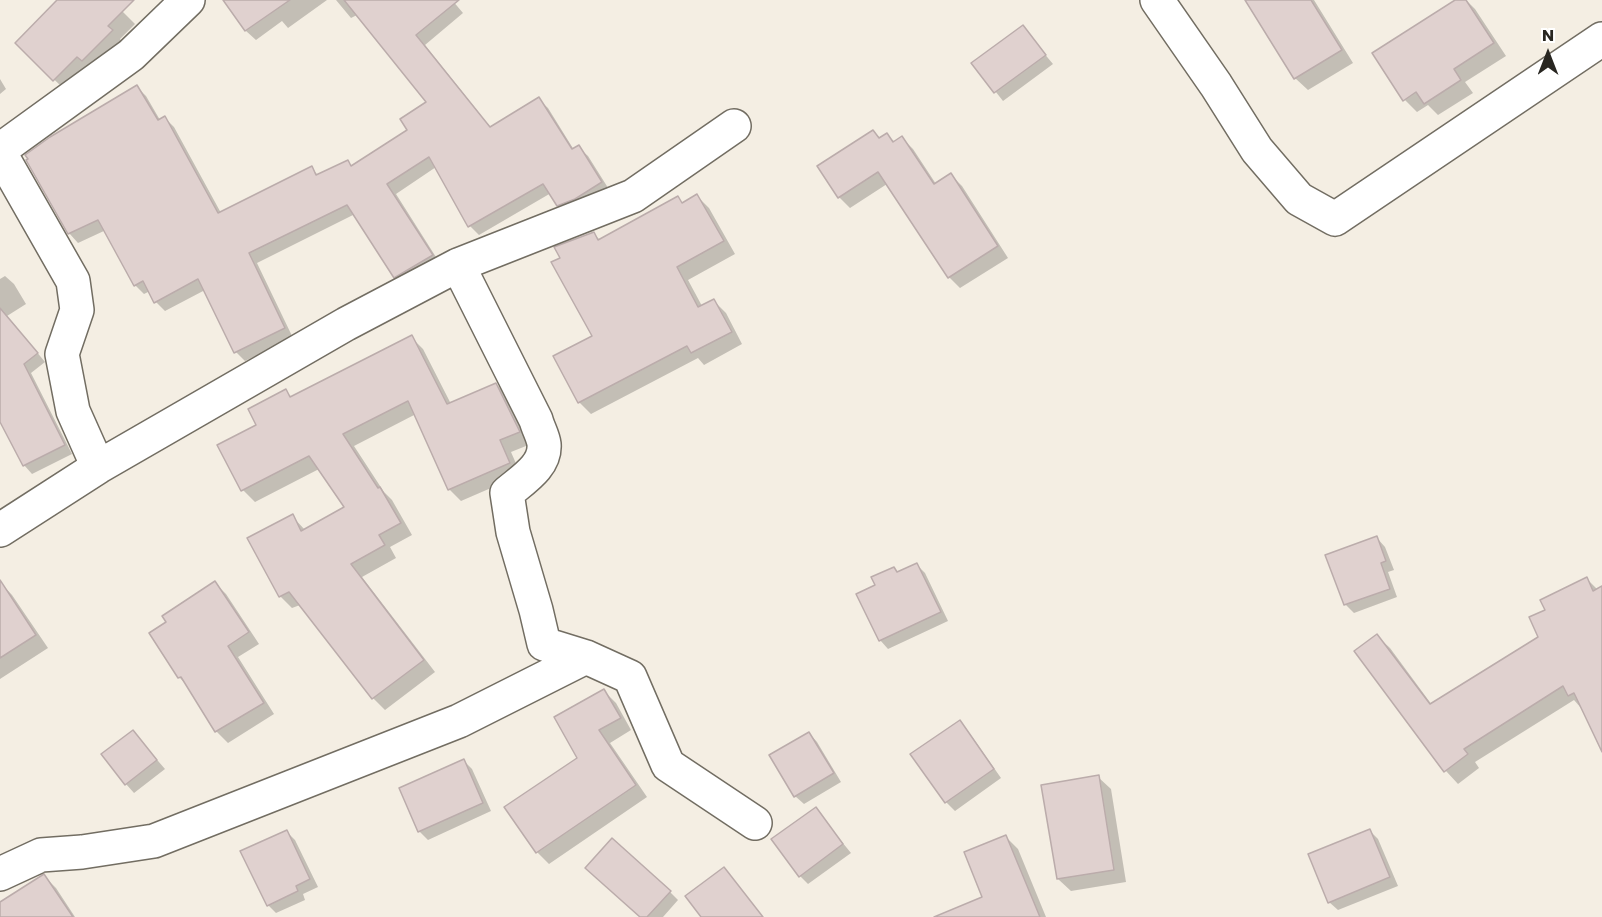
<!DOCTYPE html>
<html>
<head>
<meta charset="utf-8">
<style>
  body { margin:0 }
  #map { position:relative; width:1602px; height:917px; overflow:hidden; background:#f4eee3; font-family:Poppins,sans-serif }
  canvas { display:block }
  .north { position:absolute; left:1518px; top:24px; width:60px; height:60px; -webkit-text-stroke:4px #fff; paint-order:stroke; rotate:0deg; font-size:16px; font-weight:700; line-height:24px; text-align:center; color:#282621 }
  .north::after { content:''; display:block; margin:auto; width:21px; height:27px; background:#282621; clip-path:polygon(50% 0,100% 100%,50% 72%,0 100%) }
</style>
</head>
<body>
<div id="map">
<canvas width="1602" height="917"></canvas>
<div class="north">N</div>
</div>
<script>
const g = document.querySelector('canvas').getContext('2d');
g.lineJoin = 'round';
function fillPath(path, color) {
  g.fillStyle = color;
  g.fill(path, 'evenodd');
}
function strokePath(path, color, width, dash) {
  g.strokeStyle = color;
  g.lineWidth = width;
  g.lineCap = dash ? 'butt' : 'round';
  g.setLineDash(dash || []);
  g.stroke(path);
}
fillPath(new Path2D(`
  M 60,0 L 111,0 L 135,24 L 120,39 L 124,44 L 67,92 L 17,43 Z
  M 225,0 L 327,0 L 288,28 L 282,21 L 256,40 L 246,31 Z
  M 336,0 L 452,0 L 463,13 L 425,45 L 491,128 L 538,99 L 548,108 L 574,150 L 578,147 L 588,156 L 610,191 L 568,214 L 551,193 L 479,235 L 470,226 L 436,167 L 396,194 L 441,265 L 404,286 L 395,277 L 355,214 L 257,263 L 293,338 L 245,361 L 236,352 L 205,290 L 165,311 L 156,302 L 150,291 L 144,294 L 135,285 L 106,230 L 78,243 L 69,233 L 137,87 L 146,96 L 160,120 L 165,118 L 174,127 L 221,213 L 311,168 L 319,176 L 348,162 L 353,167 L 409,131 L 428,102 L 357,15 L 351,18 Z
  M 1247,0 L 1314,0 L 1353,63 L 1308,90 L 1295,78 Z
  M 1458,0 L 1466,0 L 1475,9 L 1506,56 L 1465,82 L 1473,93 L 1438,115 L 1428,105 L 1417,112 L 1405,100 Z
  M 1022,27 L 1053,64 L 1003,101 L 973,63 Z
  M 0,79 L 6,89 L 0,94 Z
  M 873,131 L 881,139 L 887,135 L 895,142 L 902,138 L 913,149 L 936,184 L 951,175 L 962,186 L 1008,258 L 960,288 L 949,277 L 887,184 L 850,208 L 839,197 Z
  M 697,196 L 709,208 L 735,254 L 688,280 L 702,306 L 714,301 L 726,313 L 742,344 L 704,365 L 698,358 L 591,414 L 579,402 L 594,336 L 562,258 L 593,233 L 600,240 L 678,198 L 683,204 Z
  M 5,276 L 14,284 L 26,304 L 7,316 L 45,362 L 31,373 L 72,454 L 32,474 L 24,465 L 0,418 L 0,279 Z
  M 411,337 L 423,349 L 451,404 L 496,384 L 508,396 L 531,444 L 511,452 L 521,475 L 461,501 L 449,489 L 416,414 L 354,446 L 384,492 L 392,500 L 412,535 L 390,547 L 396,558 L 362,577 L 435,672 L 385,710 L 373,698 L 300,605 L 292,608 L 280,596 L 292,516 L 305,530 L 346,508 L 319,469 L 255,502 L 243,490 L 258,425 L 285,391 L 292,397 Z
  M 1377,538 L 1385,547 L 1394,570 L 1388,572 L 1397,597 L 1354,613 L 1345,604 Z
  M 917,565 L 925,573 L 948,621 L 888,649 L 880,640 L 877,586 L 894,568 L 899,573 Z
  M 1587,579 L 1598,590 L 1602,588 L 1602,744 L 1581,708 L 1574,700 L 1475,762 L 1479,768 L 1458,784 L 1446,771 L 1356,651 L 1377,636 L 1390,648 L 1432,705 L 1540,637 L 1547,610 Z
  M 0,582 L 12,595 L 48,648 L 0,679 Z
  M 215,583 L 226,594 L 259,644 L 238,657 L 274,714 L 228,743 L 217,732 L 188,686 L 179,677 L 168,623 Z
  M 604,691 L 616,703 L 631,730 L 610,743 L 647,797 L 549,864 L 537,852 L 579,759 Z
  M 959,722 L 968,731 L 1001,778 L 955,811 L 946,802 Z
  M 133,732 L 165,769 L 134,793 L 126,784 Z
  M 809,733 L 817,742 L 841,782 L 804,804 L 795,796 Z
  M 464,761 L 472,769 L 491,811 L 428,840 L 419,831 Z
  M 1098,777 L 1111,789 L 1126,882 L 1071,891 L 1058,879 Z
  M 815,809 L 851,853 L 808,884 L 800,876 Z
  M 286,831 L 295,840 L 318,887 L 303,894 L 305,900 L 276,913 L 268,905 Z
  M 1370,831 L 1378,839 L 1398,886 L 1338,910 L 1329,902 Z
  M 1006,837 L 1018,849 L 1046,917 L 936,917 L 984,897 Z
  M 44,876 L 56,888 L 75,917 L 0,917 L 0,904 Z
  M 670,892 L 678,900 L 663,917 L 642,917 Z`), '#0003');
const building = new Path2D(`
  M 57,0 L 134,0 L 108,26 L 113,30 L 82,61 L 77,57 L 53,81 L 15,43 Z
  M 223,0 L 290,0 L 245,31 Z
  M 344,0 L 459,0 L 416,35 L 490,127 L 539,97 L 572,149 L 579,145 L 602,182 L 575,199 L 557,206 L 543,184 L 468,227 L 429,157 L 387,184 L 433,255 L 394,278 L 347,205 L 249,253 L 285,328 L 234,353 L 198,279 L 154,303 L 143,281 L 134,286 L 98,220 L 68,234 L 26,160 L 28,159 L 25,155 L 50,137 L 137,85 L 158,120 L 165,116 L 218,213 L 312,166 L 316,175 L 348,160 L 351,166 L 407,130 L 400,119 L 426,102 Z
  M 1245,0 L 1311,0 L 1342,50 L 1294,79 Z
  M 1455,0 L 1466,0 L 1494,43 L 1454,69 L 1461,80 L 1424,104 L 1416,92 L 1403,101 L 1372,53 Z
  M 1023,25 L 1046,55 L 994,93 L 971,63 Z
  M 873,130 L 879,138 L 887,133 L 893,142 L 902,136 L 934,184 L 951,173 L 998,246 L 948,278 L 878,172 L 838,198 L 817,166 Z
  M 697,194 L 724,241 L 677,267 L 698,307 L 714,299 L 732,332 L 691,353 L 687,346 L 578,403 L 553,356 L 592,336 L 551,262 L 560,258 L 554,247 L 594,232 L 598,240 L 678,196 L 682,203 Z
  M 0,308 L 38,353 L 24,364 L 65,445 L 23,466 L 0,422 Z
  M 412,335 L 447,404 L 496,383 L 520,432 L 500,440 L 510,463 L 448,490 L 408,401 L 343,434 L 378,488 L 380,487 L 401,523 L 379,535 L 385,545 L 351,564 L 424,660 L 372,699 L 289,592 L 279,597 L 247,538 L 293,514 L 301,531 L 344,507 L 309,456 L 241,491 L 217,445 L 256,425 L 248,409 L 286,389 L 290,397 Z
  M 1377,536 L 1386,561 L 1381,563 L 1390,589 L 1344,605 L 1325,555 Z
  M 917,563 L 941,612 L 879,641 L 856,594 L 875,585 L 871,577 L 894,567 L 897,572 Z
  M 1587,577 L 1593,591 L 1602,586 L 1602,752 L 1574,693 L 1568,696 L 1563,686 L 1464,749 L 1468,754 L 1444,772 L 1354,651 L 1377,634 L 1430,704 L 1538,637 L 1529,617 L 1545,610 L 1540,600 Z
  M 0,580 L 36,635 L 0,658 Z
  M 215,581 L 249,632 L 228,646 L 264,703 L 215,732 L 181,677 L 178,678 L 149,633 L 166,622 L 162,616 Z
  M 604,689 L 621,718 L 599,730 L 636,785 L 536,853 L 504,807 L 577,758 L 554,717 Z
  M 960,720 L 994,769 L 945,803 L 910,754 Z
  M 133,730 L 157,760 L 125,785 L 101,754 Z
  M 809,732 L 834,773 L 794,797 L 769,755 Z
  M 464,759 L 483,803 L 418,832 L 399,788 Z
  M 1099,775 L 1114,870 L 1057,879 L 1041,785 Z
  M 816,807 L 843,844 L 799,877 L 771,839 Z
  M 1370,829 L 1390,877 L 1328,903 L 1308,854 Z
  M 287,830 L 310,879 L 296,886 L 298,891 L 267,906 L 240,851 Z
  M 1006,835 L 1040,917 L 934,917 L 982,897 L 964,852 Z
  M 612,838 L 671,891 L 647,917 L 640,917 L 585,868 Z
  M 724,867 L 763,917 L 701,917 L 685,896 Z
  M 44,874 L 73,917 L 0,917 L 0,902 Z`);
fillPath(building, '#e0d1cf');
strokePath(building, '#bbacab', 1.5);
const street = new Path2D(`
  M 1157,0 L 1216,85 L 1257,150 L 1299,199 L 1335,219 L 1602,39
  M 0,150 L 131,55 L 188,0
  M 0,153 L 73,281 L 77,310 L 62,354 L 73,411 L 98,467
  M 458,265 L 536,420 C 538,428 543,436 544,444 C 546,466 522,480 507,493 L 513,532 L 536,610 L 544,644 L 586,657 L 630,677 L 668,765 L 755,823
  M 0,530 L 98,467 L 346,324 L 458,265 L 633,196 L 734,126
  M 0,874 L 41,855 L 82,852 L 154,841 L 459,721 L 586,657`);
strokePath(street, '#726d62', 36);
strokePath(street, '#fff', 33);
</script>
</body>
</html>
